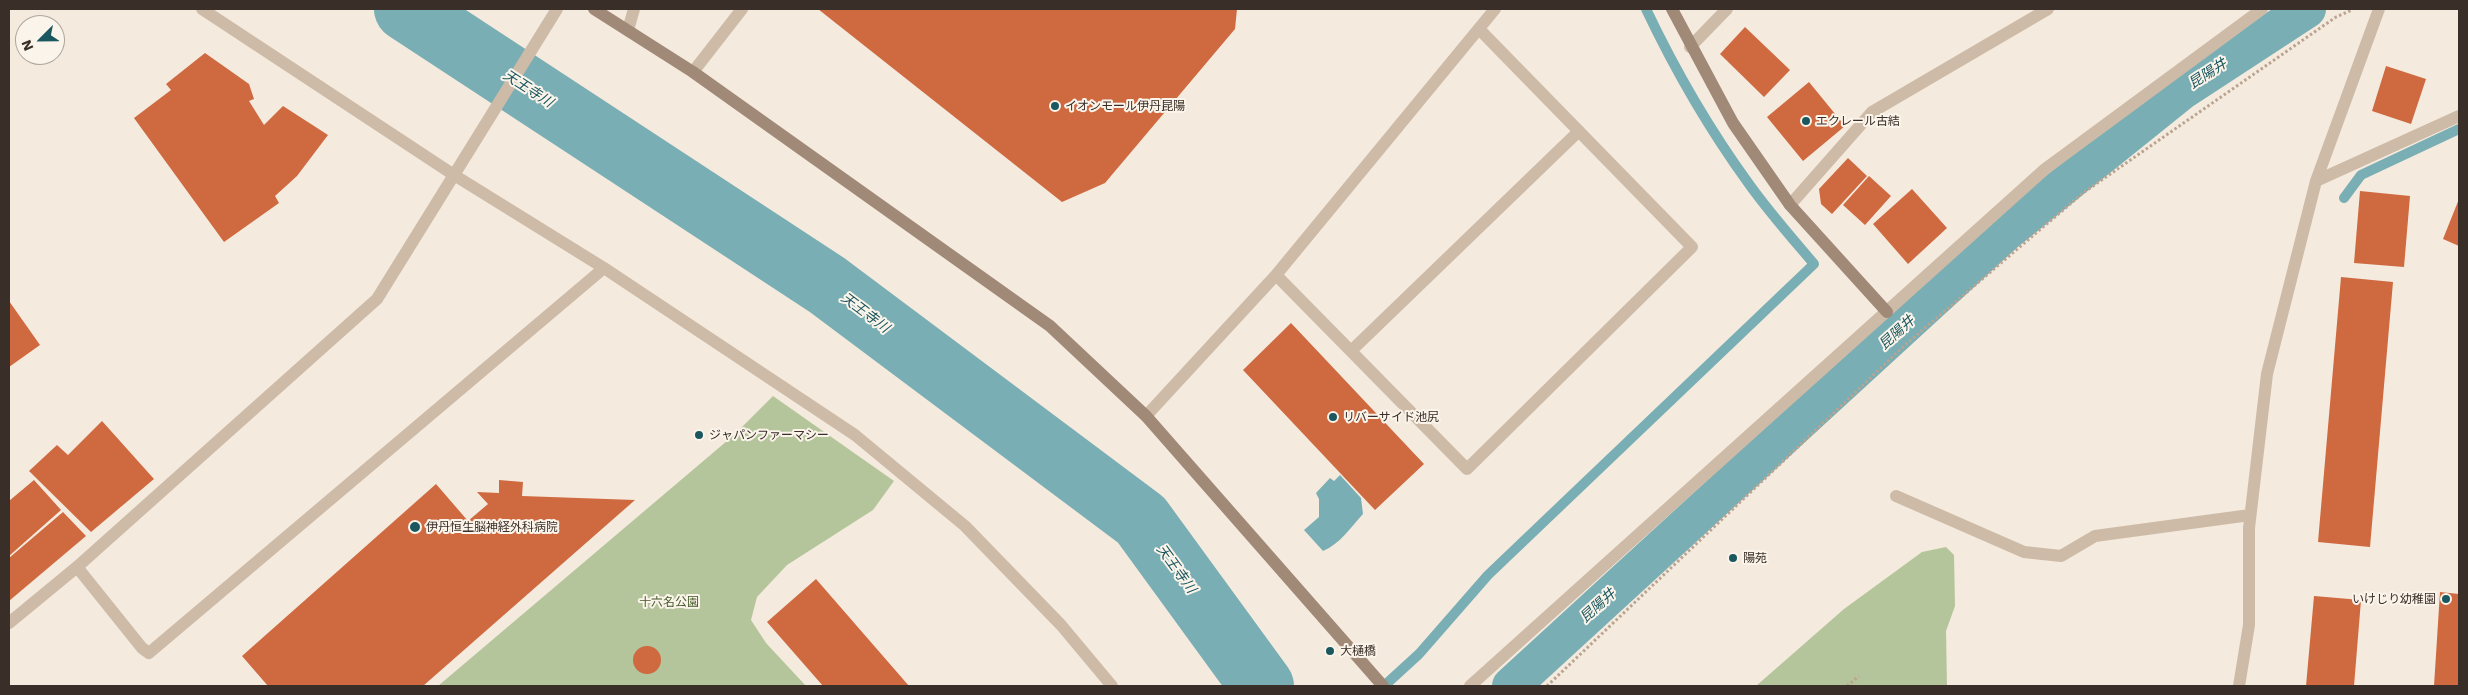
<!DOCTYPE html>
<html>
<head>
<meta charset="utf-8">
<style>
  body { margin:0 }
  #map { position:relative; width:2468px; height:695px; overflow:hidden; background:#f4eadd; font-family:"Work Sans",sans-serif }
  canvas { display:block }
  .frame { position:absolute; inset:0; border:10px solid #392e28; pointer-events:none }
  .north { position:absolute; left:15px; top:15px; width:50px; height:50px; box-sizing:border-box; background:#fbf4ea; border:1px solid #ada59c; border-radius:50%; rotate:247deg; font-size:14px; font-weight:700; line-height:20px; text-align:center; color:#392e28 }
  .north::after { content:''; display:block; margin:auto; width:18px; height:22px; background:#1a575f; clip-path:polygon(50% 0,100% 100%,50% 72%,0 100%) }
</style>
</head>
<body>
<div id="map">
<canvas width="2468" height="695"></canvas>
<div class="frame"></div>
<div class="north">N</div>
</div>
<script>
const g = document.querySelector('canvas').getContext('2d');
g.lineJoin = 'round';
function fillPath(path, color) {
  g.fillStyle = color;
  g.fill(path, 'evenodd');
}
function strokePath(path, color, width, dash) {
  g.strokeStyle = color;
  g.lineWidth = width;
  g.lineCap = dash ? 'butt' : 'round';
  g.setLineDash(dash || []);
  g.stroke(path);
}
function label(font, color, halo, rows, align = 'center') {
  g.font = font + ' "Work Sans","Noto Sans JP",sans-serif';
  g.lineWidth = 4;
  g.setLineDash([]);
  g.textBaseline = 'middle';
  g.strokeStyle = halo;
  g.fillStyle = color;
  for (const [text, x, y, turn = 0] of rows) {
    g.save();
    g.translate(x, y);
    g.rotate((+turn || 0) * Math.PI / 180);
    g.textAlign = isNaN(turn) ? turn : align;
    if (halo) g.strokeText(text, 0, 0);
    g.fillText(text, 0, 0);
    g.restore();
  }
}
fillPath(new Path2D(`
  M 773,396 L 894,481 L 873,510 L 787,565 L 757,597 L 751,620 L 766,643 L 806,686 L 438,686 L 734,435 Z
  M 1946,547 L 1954,555 L 1955,606 L 1946,631 L 1947,686 L 1756,686 L 1844,609 L 1922,552 Z`), '#b5c59b');
fillPath(new Path2D(`
  M 1340,475 L 1361,498 L 1363,514 C 1351,527 1340,544 1323,551 L 1304,530 L 1319,517 L 1319,499 L 1316,493 L 1330,478 L 1334,481 Z`), '#79aeb4');
strokePath(new Path2D(`
  M 2344,198 L 2361,175 L 2459,129
  M 1384,686 L 1419,654 L 1488,575 L 1814,264 C 1792,238 1769,212 1749,184 C 1709,129 1675,70 1646,9`), '#79aeb4', 10);
strokePath(new Path2D(`
  M 1511,686 L 2005,233 L 2183,90 L 2307,9`), '#79aeb4', 38);
strokePath(new Path2D(`
  M 406,9 L 827,285 L 1141,520 L 1262,686`), '#79aeb4', 64);
fillPath(new Path2D(`
  M 818,9 L 1237,9 L 1235,29 L 1105,183 L 1062,202 Z
  M 1745,27 L 1790,70 L 1764,97 L 1720,54 Z
  M 205,53 L 249,84 L 254,99 L 249,101 L 264,125 L 283,106 L 328,135 L 297,176 L 275,196 L 279,203 L 224,242 L 134,118 L 171,90 L 166,84 Z
  M 2386,66 L 2426,79 L 2411,124 L 2372,111 Z
  M 1809,82 L 1845,126 L 1803,161 L 1767,117 Z
  M 1848,158 L 1867,176 L 1832,214 L 1821,204 L 1819,189 Z
  M 1869,176 L 1891,196 L 1865,225 L 1843,205 Z
  M 1912,189 L 1947,228 L 1908,264 L 1873,224 Z
  M 2360,191 L 2410,196 L 2404,267 L 2354,263 Z
  M 2459,199 L 2459,246 L 2443,239 Z
  M 2341,277 L 2393,282 L 2370,547 L 2318,542 Z
  M 9,301 L 40,345 L 9,367 Z
  M 1291,323 L 1424,464 L 1375,510 L 1243,370 Z
  M 102,421 L 154,479 L 91,532 L 29,471 L 57,445 L 68,455 Z
  M 34,480 L 61,510 L 9,556 L 9,501 Z
  M 499,480 L 523,482 L 522,496 L 635,500 L 423,686 L 268,686 L 242,656 L 436,484 L 468,521 L 488,504 L 477,492 L 499,493 Z
  M 63,512 L 86,536 L 9,601 L 9,558 Z
  M 816,579 L 909,686 L 823,686 L 767,622 Z
  M 2440,592 L 2459,594 L 2459,686 L 2434,686 Z
  M 2314,596 L 2361,600 L 2354,686 L 2306,686 Z
  M633 660a14 14 0 1 1 28 0a14 14 0 1 1-28 0Z`), '#cf6940');
strokePath(new Path2D(`
  M 1547,686 L 1905,345 L 2083,193 L 2336,17 L 2352,10
  M 1847,686 L 1859,676`), '#baa491', 3, [2.5, 2.5]);
strokePath(new Path2D(`
  M 628,30 L 634,9
  M 693,72 L 742,9`), '#cdbba7', 12);
strokePath(new Path2D(`
  M 202,9 L 454,175 L 604,268 L 855,435 L 965,526 L 1061,625 L 1112,686
  M 1690,47 L 1727,9
  M 2316,181 L 2459,116
  M 1790,205 L 1872,112 L 2048,9
  M 1276,275 L 1495,9
  M 1351,351 L 1579,131
  M 1146,416 L 1276,275 L 1467,469 L 1692,247 L 1480,30
  M 1896,496 L 2024,552 L 2061,556 L 2095,536 L 2250,515
  M 77,567 L 142,648 L 149,653 L 604,268
  M 9,623 L 77,567 L 377,299 L 557,9
  M 1470,686 L 2045,169 L 2262,9
  M 2239,686 L 2249,625 L 2249,528 L 2267,374 L 2316,181 L 2379,9`), '#cdbba7', 12);
strokePath(new Path2D(`
  M 594,9 L 693,72 L 1050,326 L 1146,416 L 1383,686
  M 1672,9 L 1733,123 L 1790,205 L 1887,312`), '#a18978', 12);
for (const [x, y, r, color] of [
  [1055,106,5,"#1a575f"],
  [1806,121,5,"#1a575f"],
  [1333,417,5,"#1a575f"],
  [699,435,5,"#1a575f"],
  [415,527,6,"#1a575f"],
  [1733,558,5,"#1a575f"],
  [2446,599,5,"#1a575f"],
  [1330,651,5,"#1a575f"]
]) {
  const dot = new Path2D();
  dot.arc(x, y, r, 0, 2 * Math.PI);
  g.fillStyle = color;
  g.fill(dot);
  strokePath(dot, '#fbf4ea', 2);
}
label('12px', '#392e28', '#fbf4ea', [
  ["イオンモール伊丹昆陽",1065,106],
  ["エクレール古結",1816,121],
  ["リバーサイド池尻",1343,417],
  ["ジャパンファーマシー",709,435],
  ["伊丹恒生脳神経外科病院",426,527],
  ["陽苑",1743,558],
  ["いけじり幼稚園",2436,599,"right"],
  ["大樋橋",1340,651]
], 'left');
label('12px', '#465a2a', '#fbf4ea', [
  ["十六名公園",669,602]
]);
label('italic 14px', '#1a575f', '#fbf4ea', [
  ["昆陽井",2208,74,-33],
  ["天王寺川",528,89,33],
  ["天王寺川",865,313,37],
  ["昆陽井",1897,333,-42],
  ["天王寺川",1176,569,54],
  ["昆陽井",1598,606,-42]
]);
</script>
</body>
</html>
